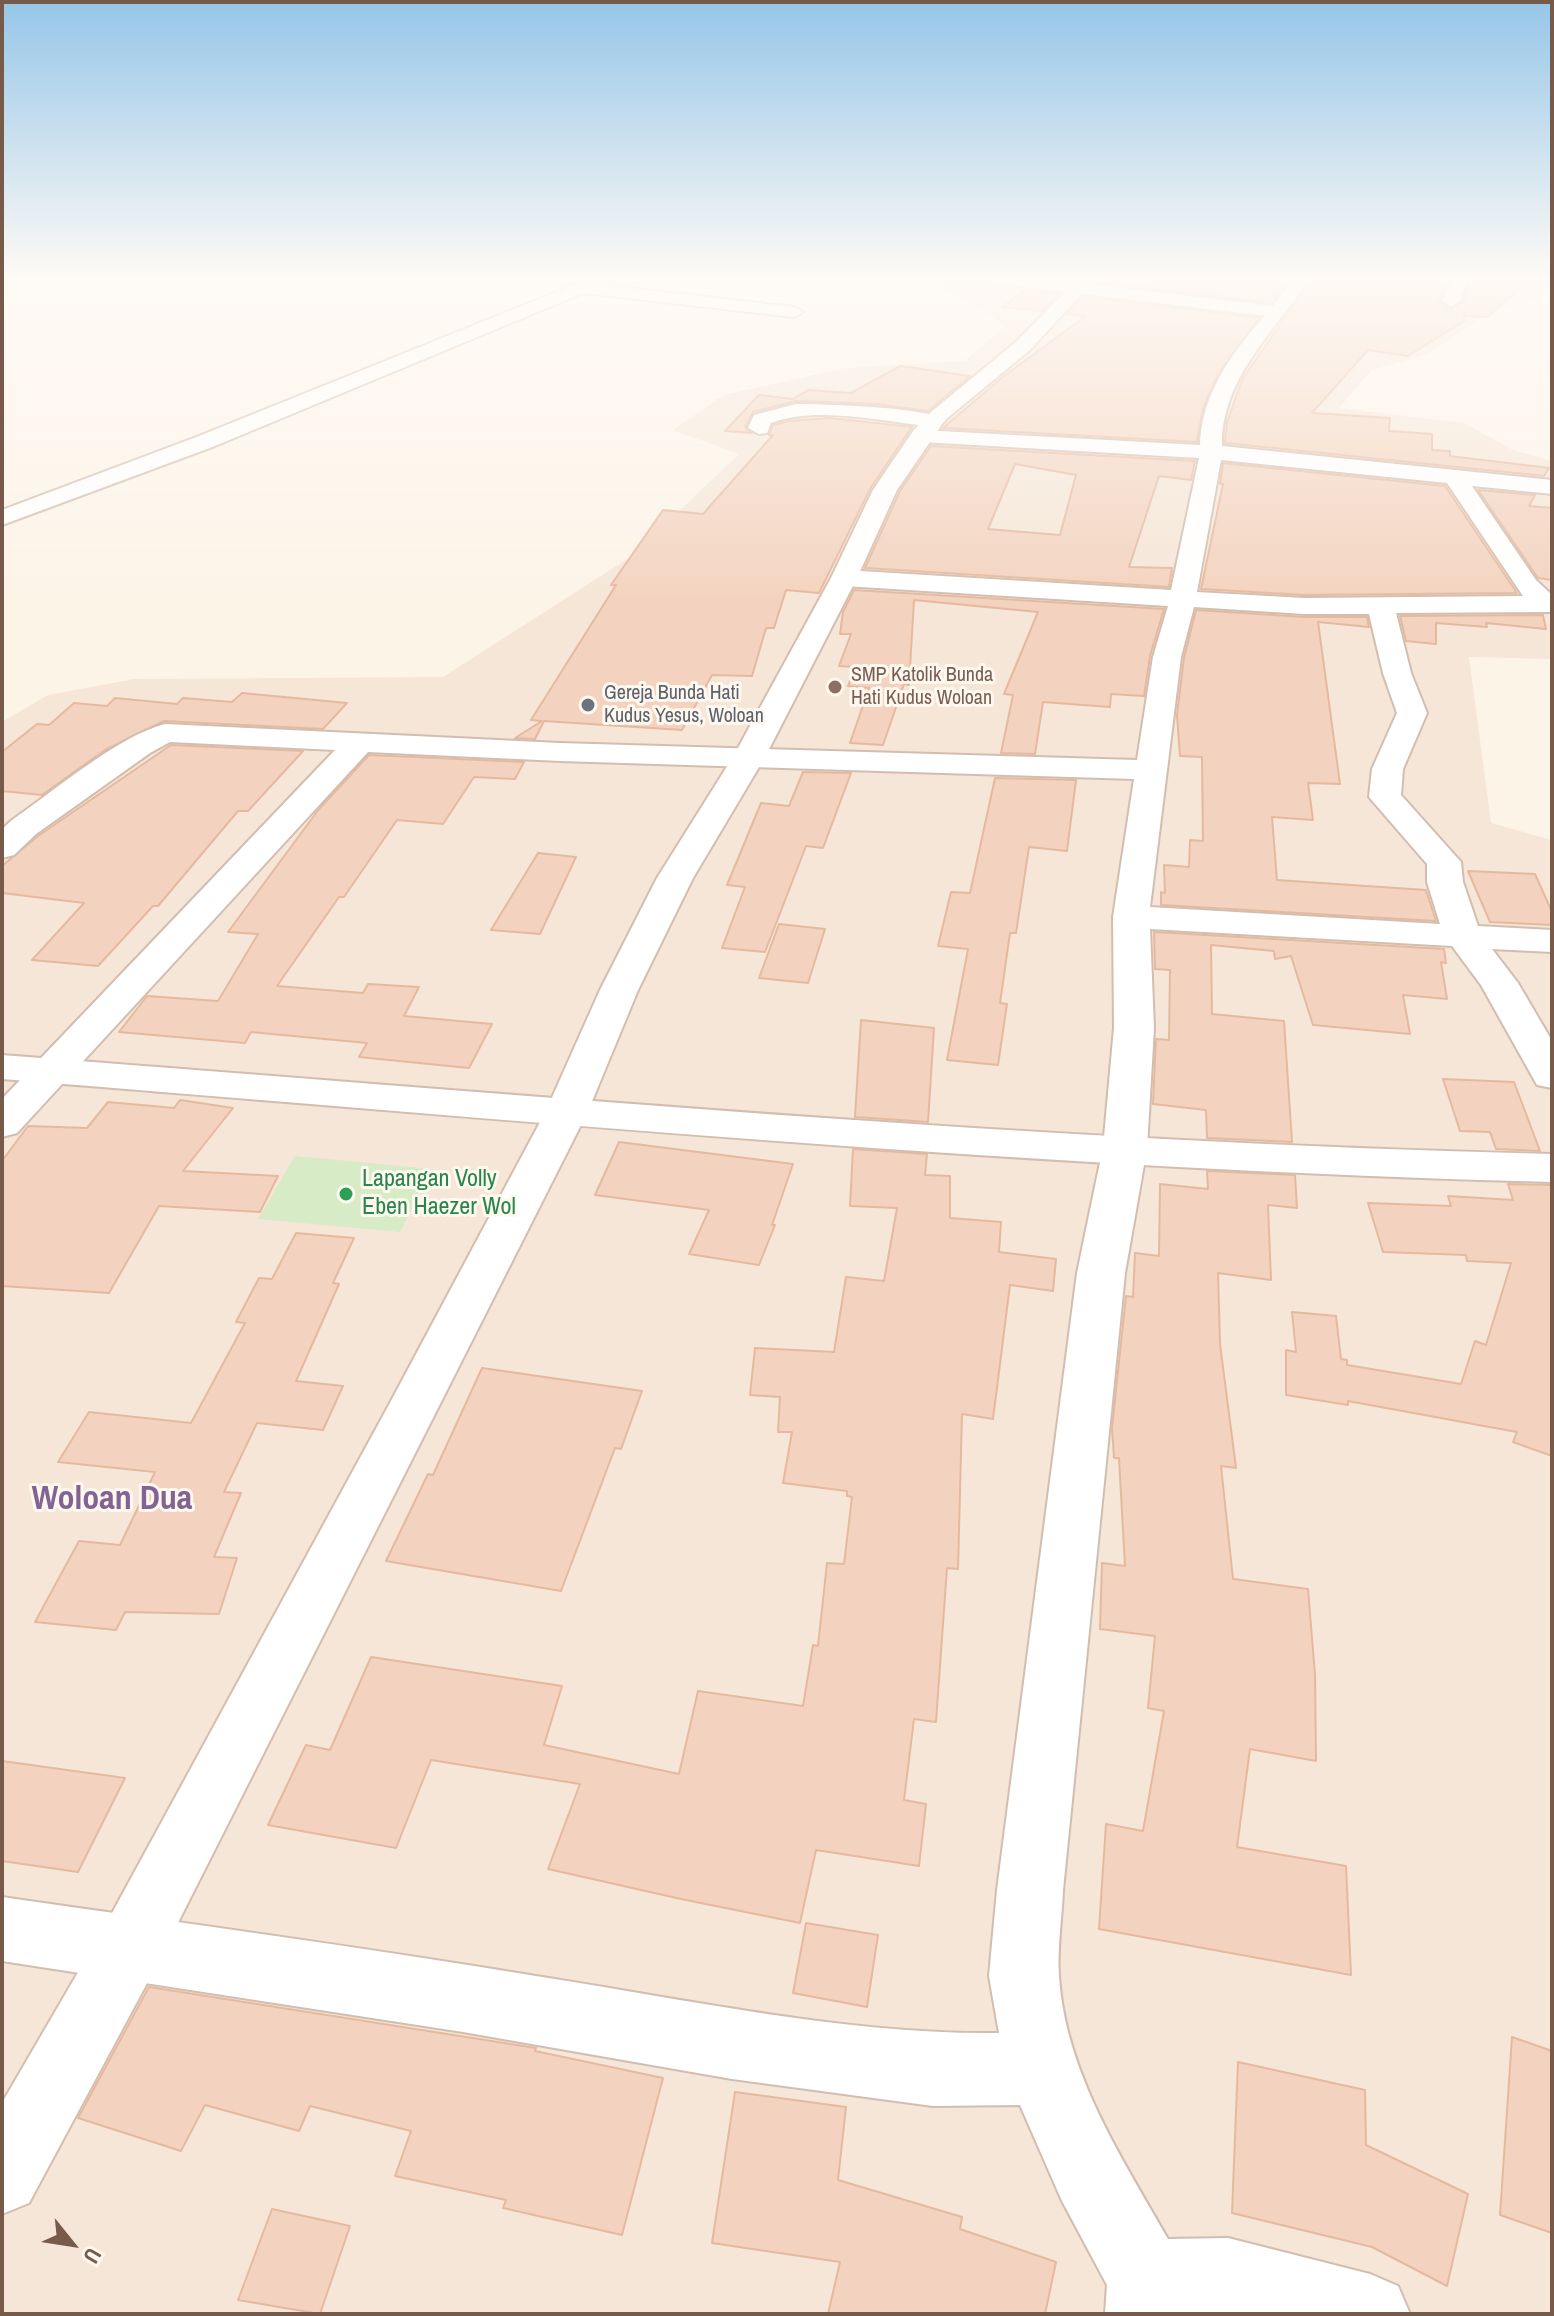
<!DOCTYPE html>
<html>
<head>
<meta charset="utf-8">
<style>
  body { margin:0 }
  #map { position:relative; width:1554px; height:2316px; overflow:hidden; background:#fdf4e8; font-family:"Archivo Narrow",sans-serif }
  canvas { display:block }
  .frame { position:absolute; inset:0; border:4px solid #785a4b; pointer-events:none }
  .north { position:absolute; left:32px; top:2204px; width:80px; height:80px; -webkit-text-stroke:6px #fff8ef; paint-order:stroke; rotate:120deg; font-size:22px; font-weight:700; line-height:32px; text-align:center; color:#785a4b }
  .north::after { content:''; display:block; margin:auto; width:28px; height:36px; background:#785a4b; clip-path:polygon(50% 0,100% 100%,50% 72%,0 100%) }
</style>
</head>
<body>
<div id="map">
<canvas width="1554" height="2316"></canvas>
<div class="frame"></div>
<div class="north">U</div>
</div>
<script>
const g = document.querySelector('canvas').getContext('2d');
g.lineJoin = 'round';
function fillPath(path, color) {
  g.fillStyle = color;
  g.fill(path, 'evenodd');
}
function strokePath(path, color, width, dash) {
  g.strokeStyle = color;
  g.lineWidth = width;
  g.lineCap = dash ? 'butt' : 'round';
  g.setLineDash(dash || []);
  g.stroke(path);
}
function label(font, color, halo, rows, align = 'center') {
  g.font = font + ' "Archivo Narrow",sans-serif';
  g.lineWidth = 6;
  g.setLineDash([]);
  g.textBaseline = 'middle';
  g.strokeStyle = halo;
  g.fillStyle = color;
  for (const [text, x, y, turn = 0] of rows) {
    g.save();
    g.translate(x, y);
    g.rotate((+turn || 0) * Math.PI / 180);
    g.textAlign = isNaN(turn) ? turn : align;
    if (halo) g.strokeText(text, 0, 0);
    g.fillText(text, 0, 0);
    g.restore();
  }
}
fillPath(new Path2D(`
  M 942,278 L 1552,278 L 1552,285 L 1539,300 L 1489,312 L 1428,354 L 1372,370 L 1339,408 L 1464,423 L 1513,450 L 1552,461 L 1552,659 L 1469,657 L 1491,823 L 1552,840 L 1552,2314 L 2,2314 L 2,722 L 48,695 L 134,679 L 443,677 L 632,556 L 739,454 L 673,430 L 724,395 L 845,368 L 965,361 L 1006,325 L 934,282 Z`), '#f5e6d7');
fillPath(new Path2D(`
  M 295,1156 L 431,1169 L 400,1232 L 258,1219 Z`), '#d6ebc6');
const building = new Path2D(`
  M 1099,278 L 1290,278 L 1272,303 L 1096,282 Z
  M 1313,278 L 1449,278 L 1439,302 L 1450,309 L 1463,302 L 1471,278 L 1532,278 L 1487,317 L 1464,316 L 1464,321 L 1408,356 L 1368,350 L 1312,413 L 1390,418 L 1389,431 L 1432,434 L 1432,450 L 1450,451 L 1450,456 L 1549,468 L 1544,476 L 1225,443 L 1227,422 L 1243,378 Z
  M 1025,290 L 1059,294 L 1042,311 L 1002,307 Z
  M 1083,297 L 1259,318 L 1218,374 L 1203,408 L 1197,442 L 943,428 L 1004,376 L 1086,316 L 1067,314 Z
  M 900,366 L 970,376 L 928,411 L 875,404 L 796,401 L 753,412 L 745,427 L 752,433 L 725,431 L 759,395 L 793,399 L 808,390 L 851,393 Z
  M 830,418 L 912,427 L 870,489 L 819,593 L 786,590 L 774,628 L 766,628 L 752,676 L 712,675 L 682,730 L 544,721 L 535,739 L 515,738 L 542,721 L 531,720 L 616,585 L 611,585 L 663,510 L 703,514 L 773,435 L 769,435 L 773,425 L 790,421 Z
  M 931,446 L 1195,461 L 1191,480 L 1159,476 L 1129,567 L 1172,568 L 1169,587 L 865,568 L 900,491 ZM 1015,464 L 1076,475 L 1060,535 L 988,529 Z
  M 1223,463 L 1445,486 L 1517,593 L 1304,595 L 1201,589 L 1223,484 L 1220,484 Z
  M 1478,490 L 1535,495 L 1529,506 L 1552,508 L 1552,580 L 1538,578 Z
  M 854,590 L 1164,609 L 1150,656 L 1144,696 L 1111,694 L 1110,707 L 1043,702 L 1035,754 L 1001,753 L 1013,695 L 1004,694 L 1038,612 L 914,600 L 909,685 L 904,684 L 883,745 L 850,743 L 869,688 L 848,686 L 855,667 L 839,666 L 851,634 L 840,634 L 843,612 Z
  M 1196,610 L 1304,617 L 1367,617 L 1369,627 L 1318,622 L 1340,784 L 1308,783 L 1313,820 L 1272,817 L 1277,880 L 1426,890 L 1436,921 L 1161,905 L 1161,892 L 1165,893 L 1164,865 L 1189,867 L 1190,840 L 1203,841 L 1202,757 L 1180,756 L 1177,715 L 1184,658 Z
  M 1543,615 L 1546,629 L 1486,623 L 1487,627 L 1436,623 L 1436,644 L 1406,641 L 1400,616 Z
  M 242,693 L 347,703 L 323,729 L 164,721 L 105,750 L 42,795 L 2,791 L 2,752 L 37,724 L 49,725 L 74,703 L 107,706 L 115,698 L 177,704 L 183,698 L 232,702 Z
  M 171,745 L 303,751 L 248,811 L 238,811 L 158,906 L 153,906 L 98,966 L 32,960 L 84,903 L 2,893 L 2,866 L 38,836 Z
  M 369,755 L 524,762 L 515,779 L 474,777 L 443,824 L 397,820 L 344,897 L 339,897 L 277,986 L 363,993 L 368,984 L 419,987 L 404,1016 L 492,1024 L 469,1068 L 359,1057 L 367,1043 L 251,1032 L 245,1043 L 119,1032 L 147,996 L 218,1001 L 258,934 L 228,932 L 319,809 Z
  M 803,772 L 851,773 L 823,848 L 806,846 L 765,952 L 722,948 L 745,887 L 727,885 L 761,803 L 789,806 Z
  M 995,778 L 1076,780 L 1067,851 L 1029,847 L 1016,933 L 1010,933 L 1000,1003 L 1007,1004 L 998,1065 L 947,1060 L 968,949 L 938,946 L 951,892 L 970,893 Z
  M 538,853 L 576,857 L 540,934 L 491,930 Z
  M 1468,871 L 1535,874 L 1552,912 L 1552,925 L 1490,922 Z
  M 779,924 L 825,929 L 808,983 L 759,978 Z
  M 1154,932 L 1444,949 L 1446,963 L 1441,962 L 1447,999 L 1403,995 L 1410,1034 L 1313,1025 L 1291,956 L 1275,959 L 1274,951 L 1211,945 L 1212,1014 L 1284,1021 L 1292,1142 L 1207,1138 L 1206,1110 L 1153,1104 L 1156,1039 L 1169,1040 L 1170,970 L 1155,969 Z
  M 861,1020 L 934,1028 L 928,1122 L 855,1117 Z
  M 1443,1079 L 1514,1082 L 1540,1151 L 1496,1149 L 1490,1132 L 1460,1131 Z
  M 180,1100 L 233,1108 L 183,1171 L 278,1176 L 260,1212 L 159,1206 L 109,1293 L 2,1286 L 2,1161 L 28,1126 L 87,1128 L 108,1102 L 174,1108 Z
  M 619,1142 L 793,1164 L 772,1225 L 775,1225 L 759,1265 L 689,1254 L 709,1210 L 595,1195 Z
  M 853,1149 L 927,1154 L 925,1175 L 950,1176 L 950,1218 L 1001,1222 L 999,1252 L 1056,1259 L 1053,1291 L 1010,1285 L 993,1419 L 962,1414 L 958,1569 L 947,1568 L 936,1722 L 914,1719 L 904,1800 L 926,1804 L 919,1866 L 816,1850 L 800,1923 L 681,1899 L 548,1869 L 580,1784 L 431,1760 L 396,1848 L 268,1825 L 306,1745 L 330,1750 L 371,1657 L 562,1686 L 544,1745 L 679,1774 L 698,1691 L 803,1706 L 813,1645 L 818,1646 L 827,1563 L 844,1564 L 852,1497 L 847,1496 L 847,1491 L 783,1483 L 792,1432 L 778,1432 L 780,1397 L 750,1395 L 755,1348 L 834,1352 L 846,1277 L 884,1281 L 897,1208 L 850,1206 Z
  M 1207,1171 L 1295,1175 L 1297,1208 L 1268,1205 L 1271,1280 L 1218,1273 L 1220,1344 L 1236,1468 L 1221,1466 L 1233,1579 L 1308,1589 L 1315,1675 L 1316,1761 L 1250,1749 L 1237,1847 L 1346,1866 L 1351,1975 L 1099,1929 L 1106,1824 L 1143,1831 L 1164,1711 L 1148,1708 L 1155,1636 L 1100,1629 L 1102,1563 L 1125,1566 L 1119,1458 L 1114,1458 L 1112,1428 L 1126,1296 L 1133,1297 L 1135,1253 L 1159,1256 L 1160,1184 L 1208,1189 Z
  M 1508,1184 L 1552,1185 L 1552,1456 L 1513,1442 L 1517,1432 L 1348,1401 L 1348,1405 L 1286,1395 L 1286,1350 L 1296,1352 L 1292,1312 L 1336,1316 L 1341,1359 L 1347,1360 L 1347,1365 L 1461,1384 L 1475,1341 L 1486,1345 L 1511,1263 L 1467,1261 L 1466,1255 L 1383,1252 L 1368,1203 L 1451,1206 L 1448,1196 L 1513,1200 Z
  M 296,1233 L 354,1238 L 333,1283 L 339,1284 L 296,1381 L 343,1386 L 323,1430 L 257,1423 L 224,1492 L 241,1493 L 214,1557 L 237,1558 L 219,1614 L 125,1612 L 116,1630 L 35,1622 L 79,1541 L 120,1545 L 155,1472 L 58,1462 L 89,1412 L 191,1423 L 245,1323 L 236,1322 L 259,1278 L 272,1279 Z
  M 482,1368 L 642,1391 L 621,1449 L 615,1448 L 561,1591 L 386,1561 L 428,1474 L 433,1475 Z
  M 2,1761 L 125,1778 L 78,1872 L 2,1861 Z
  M 806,1923 L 878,1935 L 867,2007 L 793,1993 Z
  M 149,1987 L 536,2048 L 535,2051 L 663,2078 L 622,2235 L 503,2208 L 506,2200 L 395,2176 L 411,2131 L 310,2106 L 299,2131 L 205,2105 L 181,2151 L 78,2118 Z
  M 1512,2037 L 1552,2051 L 1552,2233 L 1500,2215 Z
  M 1238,2062 L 1365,2090 L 1366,2145 L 1468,2194 L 1447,2286 L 1372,2247 L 1232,2213 Z
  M 735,2092 L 846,2107 L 838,2180 L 962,2217 L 960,2229 L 1056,2262 L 1045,2314 L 828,2314 L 840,2262 L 712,2243 Z
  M 272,2209 L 350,2226 L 320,2314 L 238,2300 Z`);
fillPath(building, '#f3d3bf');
strokePath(building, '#e6b99f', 2);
const minor = new Path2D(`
  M 591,278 L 613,278 L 602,285 L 794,307 L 803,312 L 794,317 L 583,293 L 215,446 L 2,525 L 2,510 L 199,436 Z
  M 986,278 L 1036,278 L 1273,306 L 1294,278 L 1310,278 C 1275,331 1221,378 1222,446 L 1552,480 L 1552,494 L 1472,486 L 1536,580 L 1552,595 L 1552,612 L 1396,613 L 1411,673 L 1427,713 L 1403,769 L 1401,795 L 1461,862 L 1463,882 L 1478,926 L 1552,930 L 1552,952 L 1492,949 L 1518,983 L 1552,1041 L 1552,1088 L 1537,1085 L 1481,985 L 1452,946 L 1150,929 L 1154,1028 L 1147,1148 L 1125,1273 L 1063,1890 C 1062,1918 1057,1948 1059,1976 C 1065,2072 1122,2158 1168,2239 L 1228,2238 L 1370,2274 L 1398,2286 L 1410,2314 L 1105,2314 L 1107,2285 L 1062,2201 L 1020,2105 L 933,2106 L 732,2079 L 463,2032 L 2,1961 L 2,1897 C 182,1923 362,1947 542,1977 C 690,2000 850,2035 999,2033 L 989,1976 L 997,1890 L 1077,1273 L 1103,1148 L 1114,1028 L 1113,917 L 1134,779 L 560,761 L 368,752 L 17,1133 L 2,1137 L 2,1099 L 335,750 L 170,742 L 150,753 L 36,834 L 14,855 L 2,858 L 2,829 L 12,820 C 54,791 118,736 165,724 L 560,743 L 1137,760 L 1153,657 L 1168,606 L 844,586 L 835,584 L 831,578 L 835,572 L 844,570 L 1171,590 L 1199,458 L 921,442 L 910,436 L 921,430 L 1200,445 C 1201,395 1232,352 1265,316 L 994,283 ZM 1221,460 L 1447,483 L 1523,596 L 1304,598 L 1197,592 ZM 1194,607 L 1304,614 L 1369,614 L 1383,673 L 1397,713 L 1372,769 L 1369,797 L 1427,864 L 1427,882 L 1440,924 L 1150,907 L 1181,657 Z
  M 1452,278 L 1468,278 L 1460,301 L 1451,306 L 1442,301 Z
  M 796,404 C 820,404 933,407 945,421 L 934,427 C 886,422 817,405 771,423 L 767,433 L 759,434 L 748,428 L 754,415 Z`);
const tertiary = new Path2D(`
  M 2,1055 C 518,1094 1034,1142 1552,1154 L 1552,1182 C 1034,1169 518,1120 2,1079 Z`);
const secondary = new Path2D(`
  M 1079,278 L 1096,278 L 1031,349 L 945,420 L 897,490 L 857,578 L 765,757 L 693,878 L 638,990 L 588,1111 L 153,1972 L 29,2203 L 2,2214 L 2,2103 L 105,1926 L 391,1401 L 546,1111 L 600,990 L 657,878 L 733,757 L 831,578 L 873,490 L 913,431 L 931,412 L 1017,341 Z`);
strokePath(minor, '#d2beb0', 4);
strokePath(tertiary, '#d2beb0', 4);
strokePath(secondary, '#d5bead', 4);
fillPath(minor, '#fff');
fillPath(tertiary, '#fff');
fillPath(secondary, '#fff');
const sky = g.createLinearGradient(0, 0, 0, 602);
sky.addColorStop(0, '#96c6e8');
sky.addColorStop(0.46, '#fefaf5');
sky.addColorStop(1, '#fefaf500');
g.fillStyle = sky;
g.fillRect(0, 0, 1554, 602);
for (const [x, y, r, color] of [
  [835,687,8,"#8d6e63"],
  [588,705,8,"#6b7280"],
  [346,1194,8,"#2e9e5b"]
]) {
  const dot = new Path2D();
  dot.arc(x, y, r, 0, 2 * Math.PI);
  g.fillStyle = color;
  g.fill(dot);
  strokePath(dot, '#fff8ef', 3);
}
label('20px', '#785e54', '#fff8ef', [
  ["SMP Katolik Bunda",851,676],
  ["Hati Kudus Woloan",851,699]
], 'left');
label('20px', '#5b616d', '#fff8ef', [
  ["Gereja Bunda Hati",604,694],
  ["Kudus Yesus, Woloan",604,717]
], 'left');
label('24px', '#27864d', '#fff8ef', [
  ["Lapangan Volly",362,1180],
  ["Eben Haezer Wol",362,1208]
], 'left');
label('bold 34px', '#826394', '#fff8ef', [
  ["Woloan Dua",112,1500]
]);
</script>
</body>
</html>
